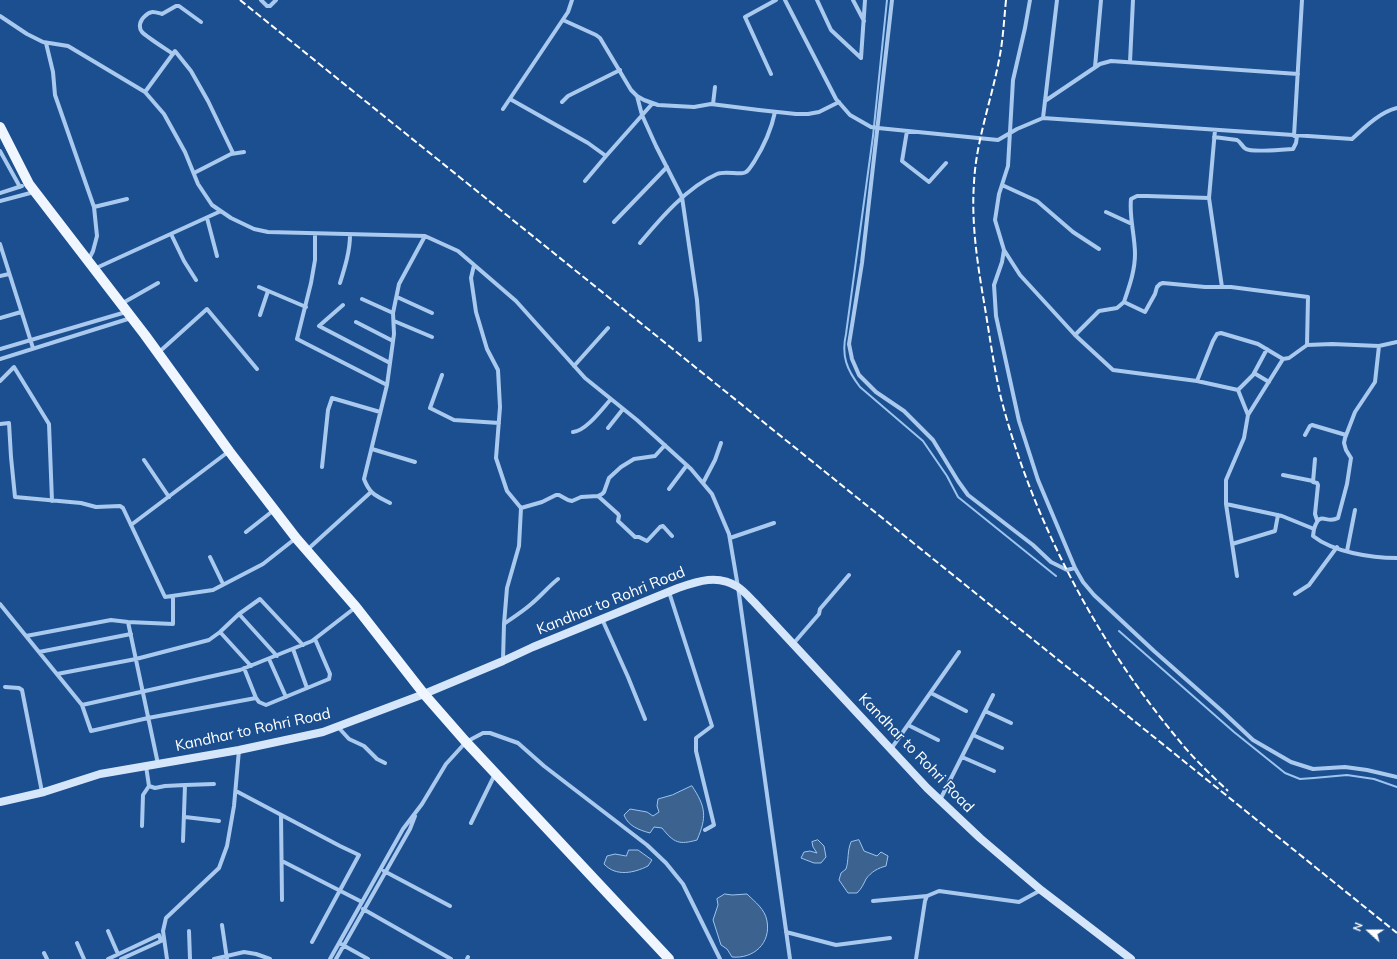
<!DOCTYPE html>
<html>
<head>
<meta charset="utf-8">
<style>
  body { margin:0 }
  #map { position:relative; width:1397px; height:959px; overflow:hidden; background:#1b4f8f; font-family:Mulish,sans-serif }
  canvas { display:block }
  .north { position:absolute; left:1349px; top:911px; width:40px; height:40px; -webkit-text-stroke:3px #1b4f8f; paint-order:stroke; rotate:291deg; font-size:11px; font-weight:700; line-height:16px; text-align:center; color:#fff }
  .north::after { content:''; display:block; margin:auto; width:14px; height:18px; background:#fff; clip-path:polygon(50% 0,100% 100%,50% 72%,0 100%) }
</style>
</head>
<body>
<div id="map">
<canvas width="1397" height="959"></canvas>
<div class="north">N</div>
</div>
<script>
const g = document.querySelector('canvas').getContext('2d');
g.lineJoin = 'round';
function fillPath(path, color) {
  g.fillStyle = color;
  g.fill(path, 'evenodd');
}
function strokePath(path, color, width, dash) {
  g.strokeStyle = color;
  g.lineWidth = width;
  g.lineCap = dash ? 'butt' : 'round';
  g.setLineDash(dash || []);
  g.stroke(path);
}
function label(font, color, halo, rows, align = 'center') {
  g.font = font + ' Mulish,sans-serif';
  g.lineWidth = 3;
  g.setLineDash([]);
  g.textBaseline = 'middle';
  g.strokeStyle = halo;
  g.fillStyle = color;
  for (const [text, x, y, turn = 0] of rows) {
    g.save();
    g.translate(x, y);
    g.rotate((+turn || 0) * Math.PI / 180);
    g.textAlign = isNaN(turn) ? turn : align;
    if (halo) g.strokeText(text, 0, 0);
    g.fillText(text, 0, 0);
    g.restore();
  }
}
const water = new Path2D(`
  M 692,786 C 706,807 707,817 697,840 C 679,845 674,843 662,828 L 654,827 L 650,833 C 639,830 628,826 624,815 L 630,809 L 647,812 L 653,816 L 659,812 L 657,806 L 658,799 L 672,795 Z
  M 818,840 L 824,846 L 826,857 L 821,863 L 814,863 L 801,858 L 804,852 L 810,851 L 817,853 L 813,847 L 812,842 Z
  M 859,840 L 864,851 L 877,856 L 881,852 L 888,856 L 886,866 C 878,868 871,872 866,879 C 863,885 862,888 857,893 L 848,893 L 839,880 L 841,873 L 846,869 C 849,860 847,851 851,842 Z
  M 629,850 L 638,850 L 652,860 L 648,866 C 634,873 616,877 604,864 L 607,856 L 615,854 L 626,856 Z
  M 725,894 L 732,895 L 747,894 C 755,902 765,909 767,921 C 771,943 754,959 732,957 L 727,949 L 721,945 L 713,920 L 718,905 L 717,899 Z`);
fillPath(water, '#3c6290');
strokePath(water, '#9cc4f0', 1);
strokePath(new Path2D(`
  M 887,0 L 873,136 L 846,334 C 841,356 847,370 860,387 L 923,441 L 947,476 L 958,497 L 1056,576
  M 1119,631 L 1234,732 L 1285,773 L 1300,779 L 1314,778 L 1347,775 L 1374,779 L 1397,787`), '#9cc4f0', 2);
strokePath(new Path2D(`
  M 261,0 L 267,6 L 270,6 L 276,0
  M 785,0 L 836,99 L 850,115 L 871,127 L 878,128 L 998,140 L 1017,129 L 1043,118 L 1352,139 C 1365,127 1380,112 1397,108
  M 817,0 L 831,30 L 861,58
  M 853,0 L 864,21
  M 892,0 L 862,263 L 849,344 L 852,359 L 859,375 L 876,392 L 904,411 L 933,440 L 958,481 L 968,495 L 1033,545 L 1051,562 L 1067,570 L 1075,568 L 1083,582 L 1094,595 L 1154,651 L 1222,711 L 1253,740 L 1291,762 L 1313,769 L 1345,767 L 1367,770 L 1397,777
  M 1030,0 L 1025,28 L 1013,80 L 1008,166 L 999,194 L 995,220 L 1004,250 L 1020,275 L 1075,335 L 1113,370 L 1197,381 L 1238,390 L 1248,415 L 1244,438 L 1226,480 L 1226,504 L 1237,576
  M 0,16 L 27,34 L 43,42 L 68,46 L 145,92 L 164,114 L 185,152 L 198,184 L 212,205 L 231,218 L 254,229 L 268,232 L 425,236 L 458,251 L 516,301 L 585,378 L 637,420 L 691,469 L 712,494 L 729,534 L 738,587 L 790,959
  M 563,20 L 596,35 L 600,38 L 631,90 L 637,96 L 644,100 L 658,105 L 694,107 L 711,104 L 759,110 L 796,114 L 808,114 L 819,112 L 839,102
  M 46,43 L 53,72 L 55,95 L 94,207 L 97,236 L 93,251 L 89,259
  M 173,54 C 166,49 148,38 142,32 C 138,27 140,20 145,16 C 151,10 155,12 162,14 L 176,6 L 179,6 L 201,22
  M 861,58 L 865,0
  M 1130,62 L 1133,0
  M 1095,67 L 1101,0
  M 771,74 L 745,17 L 776,0
  M 145,92 L 175,51 L 191,71 L 208,101 L 233,153
  M 637,96 L 642,115 L 656,146 L 682,197 L 697,300 L 700,340
  M 510,99 L 588,143 L 606,156
  M 1045,101 L 1100,64 L 1111,61 L 1298,74
  M 562,102 L 568,96 L 620,70
  M 713,104 L 715,87
  M 503,109 L 568,12 L 572,0
  M 1043,118 L 1057,0
  M 1215,130 L 1209,198 L 1222,287
  M 907,131 L 902,161 L 929,182 L 946,163
  M 1294,136 L 1302,0
  M 1214,137 L 1237,140 C 1241,142 1242,147 1246,149 C 1253,153 1284,149 1293,149 L 1296,143 L 1297,136
  M 0,151 L 20,187
  M 194,173 L 231,154 L 244,152
  M 585,181 L 606,156 L 652,104
  M 1002,185 L 1037,201 L 1073,232 L 1099,249
  M 0,193 L 22,186
  M 0,201 L 34,192
  M 94,207 L 127,199
  M 1106,212 L 1132,224
  M 207,218 L 217,256
  M 614,222 L 667,167
  M 171,234 L 184,261 L 196,280
  M 315,234 L 315,260 L 311,283 L 297,339 L 387,385
  M 640,243 C 660,219 687,187 717,174 C 726,170 741,176 746,172 C 749,170 751,166 754,162 C 764,146 771,131 775,112
  M 0,244 L 33,348
  M 1004,250 L 1002,262 L 994,285 L 996,316 L 1019,421 L 1038,480 L 1075,568
  M 474,265 L 471,278 L 476,312 L 487,349 L 498,370 L 500,407 L 496,458 L 507,491 L 521,508 L 519,546 L 507,588 L 504,624 L 503,660
  M 94,269 L 221,211
  M 0,276 L 9,274
  M 340,283 C 345,267 350,251 350,235
  M 259,287 L 306,307
  M 397,297 L 432,313
  M 362,299 L 393,313
  M 1124,302 C 1129,287 1135,271 1135,254 C 1135,236 1129,217 1131,199 L 1137,196 L 1147,196 L 1209,198
  M 121,304 L 158,283
  M 343,305 L 319,326 L 390,363
  M 260,315 L 268,291
  M 0,318 L 21,312
  M 394,321 L 432,337
  M 356,322 L 393,341
  M 1075,335 L 1099,311 L 1117,308 L 1124,302 L 1145,312 L 1155,294 L 1157,287 L 1160,284 L 1163,283 L 1205,287 L 1231,287 L 1308,297 L 1307,345
  M 0,349 L 126,312
  M 158,353 L 207,309 L 257,369
  M 0,359 L 131,318
  M 574,366 L 608,328
  M 1254,373 L 1269,382
  M 442,375 L 430,408 L 454,420 L 499,423
  M 0,381 L 14,367 L 49,424 L 52,501
  M 1197,381 L 1213,341 L 1217,334 L 1221,333 L 1258,344 L 1283,359
  M 1238,390 L 1253,375 L 1267,349
  M 1248,415 L 1283,359 L 1289,358 L 1307,345 L 1332,344 L 1379,346 L 1397,342
  M 0,424 L 9,423 L 11,457 L 15,497 L 81,503 L 96,507 L 120,506 L 123,508 L 165,597 L 213,590 L 263,564 L 296,538
  M 608,428 L 623,409
  M 573,432 C 586,431 602,409 611,399
  M 1305,435 L 1310,426 L 1312,425 L 1346,435
  M 372,449 L 415,462
  M 1315,459 L 1313,482 L 1317,483 L 1318,485 L 1315,514 L 1317,520
  M 144,460 L 169,497
  M 322,467 L 328,410 L 332,398 L 380,412
  M 1283,475 L 1313,481
  M 703,483 L 715,460 L 721,443
  M 669,489 L 687,465
  M 598,496 L 618,514 L 619,516 L 618,521 L 635,537 L 639,537 L 647,541 L 660,527 L 663,526 L 672,536
  M 390,503 C 377,496 370,495 364,479 L 387,385 L 394,334 L 393,313 L 399,284 L 425,236
  M 1226,504 L 1282,516 L 1314,529 L 1313,536 C 1333,552 1371,558 1397,558
  M 521,508 L 542,502 L 556,495 L 559,495 L 568,500 L 572,501 L 581,497 L 598,496 L 602,494 L 604,492 L 609,478 L 621,467 L 634,459 L 655,456 L 665,445
  M 131,525 L 228,452
  M 1314,529 C 1320,509 1326,525 1338,518 L 1347,484 L 1351,458 L 1346,450 L 1344,443 L 1345,438 L 1355,412 L 1375,382 L 1379,346
  M 246,532 L 274,510
  M 730,538 L 774,523
  M 1232,544 L 1275,531 L 1278,515
  M 307,550 L 371,492
  M 1347,551 L 1355,510
  M 210,557 L 223,584
  M 669,592 L 712,726 L 696,738 L 696,751 L 714,825 L 705,830
  M 1295,594 L 1309,585 L 1337,547
  M 0,604 L 82,705 L 91,731 L 148,718 L 256,698
  M 239,614 L 277,656
  M 602,619 L 628,677 L 645,719
  M 128,622 L 158,764
  M 504,624 C 512,618 522,612 530,605 C 540,597 548,587 558,579
  M 220,632 L 251,666
  M 26,636 L 111,620 L 128,622 L 173,624 L 173,596
  M 793,644 L 819,614 L 820,609 L 849,575
  M 293,649 L 307,688
  M 39,652 L 131,634
  M 269,659 L 286,697
  M 244,668 L 256,698 L 259,702 L 266,705 L 329,679 L 330,674 L 315,639
  M 57,674 L 136,659 L 209,640 L 220,632 L 239,614 L 260,599 L 303,645
  M 5,687 L 19,688 L 22,690 L 42,792
  M 931,693 L 966,711
  M 82,705 L 240,670 L 312,641 L 356,607
  M 985,711 L 1011,723
  M 908,725 L 938,740
  M 338,727 L 349,739 L 364,746 L 377,759 L 385,763
  M 973,735 L 1002,748
  M 891,749 L 959,652
  M 962,757 L 994,771
  M 146,766 L 149,786 L 155,788 L 165,786 L 185,785 L 183,841
  M 185,785 L 214,784
  M 236,791 L 340,846 L 359,855 L 312,942
  M 940,800 L 993,695
  M 281,815 L 282,900
  M 185,817 L 219,821
  M 471,823 L 495,774
  M 142,826 L 143,795 L 149,786
  M 282,861 L 362,902
  M 384,871 L 450,906
  M 873,901 L 927,896
  M 363,909 L 451,959
  M 222,925 L 227,959
  M 108,931 L 118,954
  M 189,931 L 190,959
  M 786,932 L 836,945 L 890,938
  M 77,943 L 84,959
  M 341,944 L 368,959
  M 44,953 L 47,959
  M 108,959 L 159,935 L 161,941 L 121,959
  M 167,959 L 163,931 L 166,918 L 219,868 L 227,846 L 234,806 L 239,750
  M 214,959 L 244,952 L 256,954 L 270,959
  M 330,959 L 403,829 L 422,804 L 446,764 L 466,742 L 483,733 L 490,733 L 518,743 L 544,766 L 647,845 L 666,863 L 683,884 L 720,959
  M 336,959 L 410,829 L 415,816
  M 467,959 L 468,957
  M 916,959 L 925,901 L 927,896 L 939,891 L 1019,902 L 1041,890`), '#a9c9ee', 4);
strokePath(new Path2D(`
  M 0,802 L 44,792 L 100,774 L 239,750 L 323,732 L 424,694 L 503,661 L 533,647 L 678,588 C 698,581 718,574 738,587 C 744,591 749,597 754,602 L 927,788 L 980,838 L 1041,890 L 1131,959`), '#d6e6fa', 8);
strokePath(new Path2D(`
  M 0,127 L 29,184 L 145,335 L 229,451 L 296,538 L 356,607 L 424,694 L 466,742 L 669,959`), '#f0f6ff', 10);
strokePath(new Path2D(`
  M 240,0 L 1397,933
  M 1006,0 C 1004,20 1003,41 999,60 C 991,102 976,141 974,183 C 971,225 978,267 985,308 C 990,338 994,368 1001,398 C 1032,519 1097,642 1177,738 C 1192,757 1210,774 1228,791`), '#fff', 2, [7, 3]);
label('15px', '#fff', '#1b4f8f', [
  ["Kandhar to Rohri Road",611,601,-22],
  ["Kandhar to Rohri Road",253,730,-12],
  ["Kandhar to Rohri Road",916,753,46]
]);
</script>
</body>
</html>
